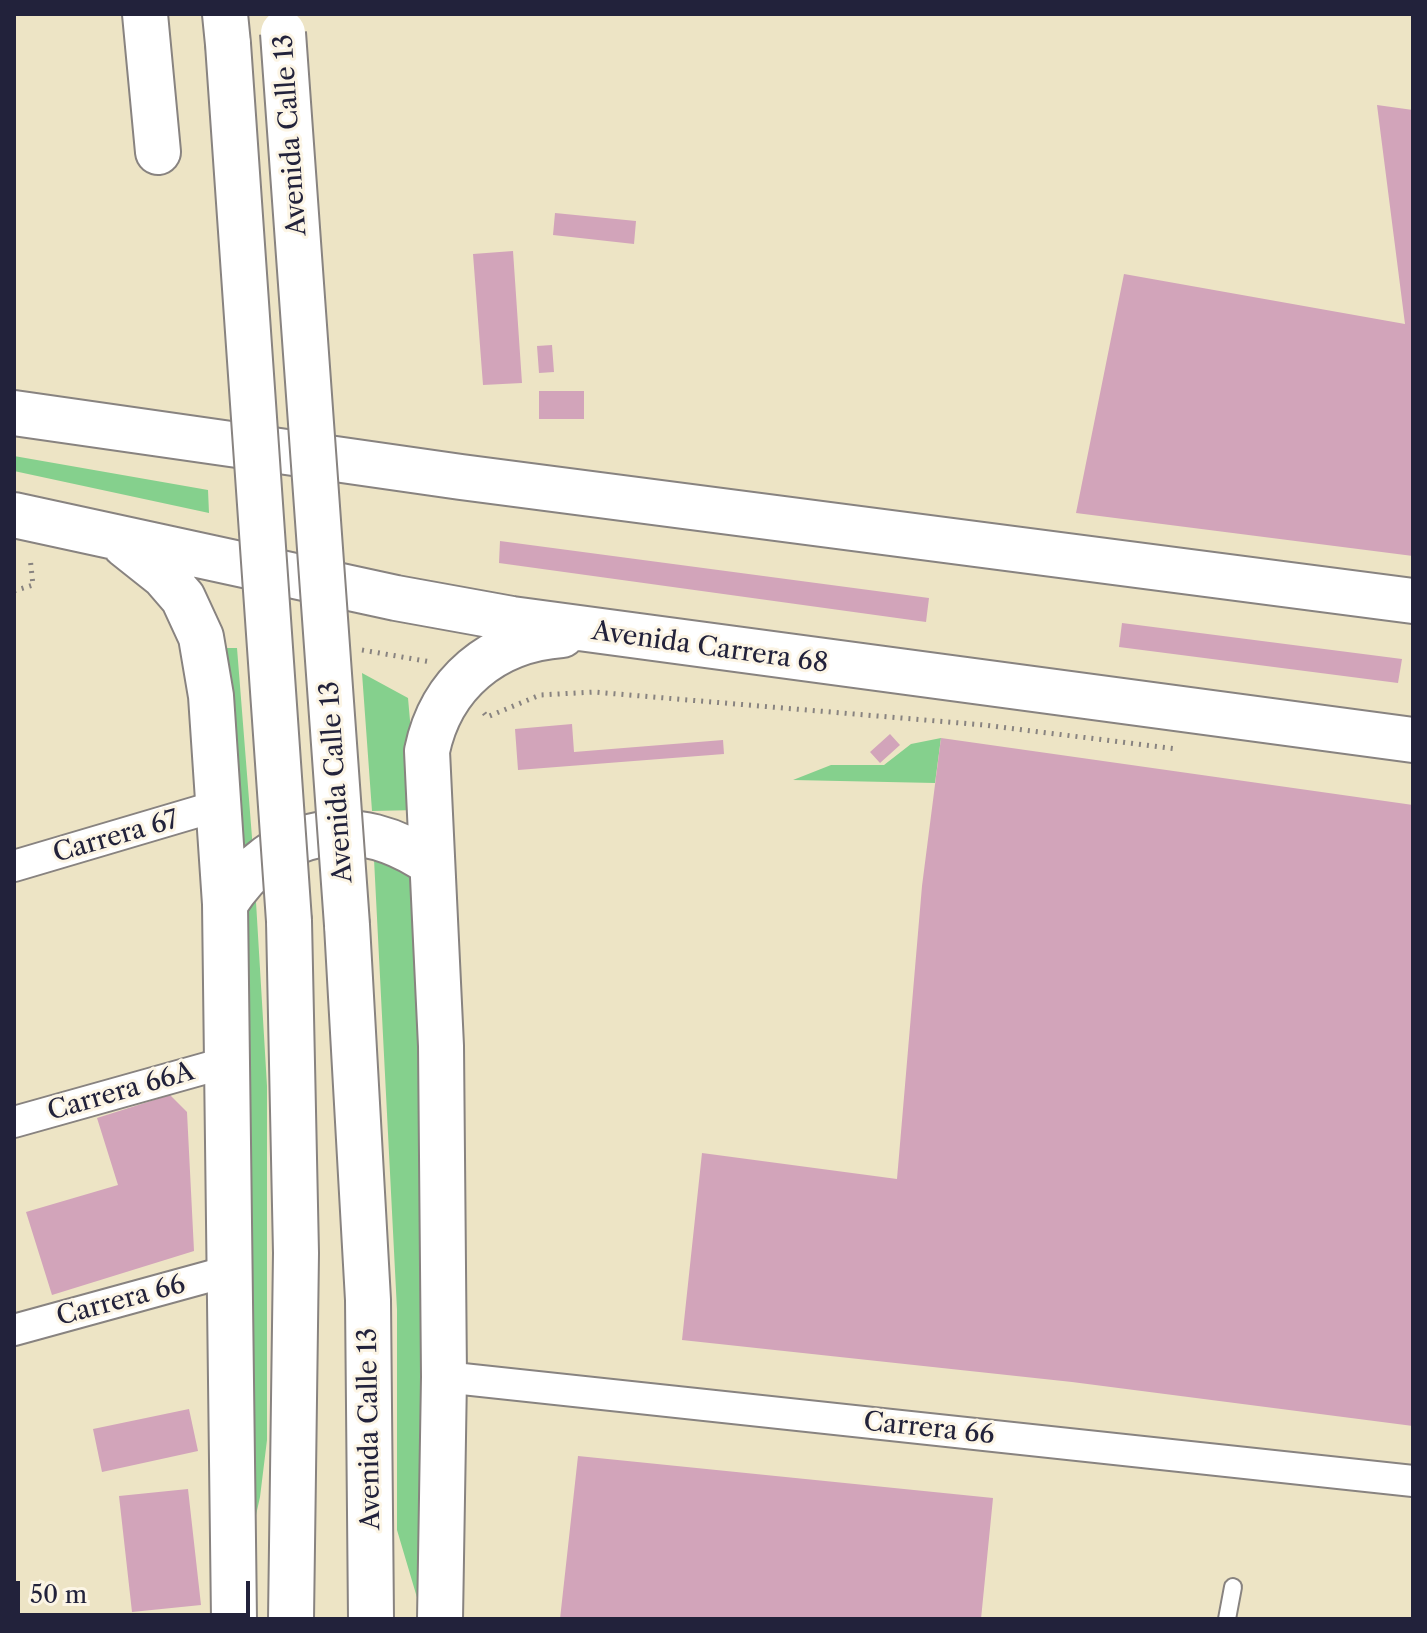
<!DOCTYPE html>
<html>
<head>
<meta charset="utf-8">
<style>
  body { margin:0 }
  #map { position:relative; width:1427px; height:1633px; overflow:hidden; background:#ede4c5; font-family:"Libre Caslon Text",serif }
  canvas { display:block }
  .frame { position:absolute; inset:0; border:16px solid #22223b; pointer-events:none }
  .scale { position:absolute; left:16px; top:1581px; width:234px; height:36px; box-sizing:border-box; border:4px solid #22223b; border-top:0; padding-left:10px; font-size:24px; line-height:28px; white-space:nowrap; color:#22223b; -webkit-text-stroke:6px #fcf5e5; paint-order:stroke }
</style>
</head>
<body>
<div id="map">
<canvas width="1427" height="1633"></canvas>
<div class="frame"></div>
<div class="scale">50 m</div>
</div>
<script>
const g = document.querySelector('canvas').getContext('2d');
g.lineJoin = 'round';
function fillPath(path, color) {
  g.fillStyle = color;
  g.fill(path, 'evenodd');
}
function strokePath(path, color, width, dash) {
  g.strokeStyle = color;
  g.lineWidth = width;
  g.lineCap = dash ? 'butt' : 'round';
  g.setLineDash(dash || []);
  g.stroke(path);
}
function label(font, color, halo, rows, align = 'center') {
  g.font = font + ' "Libre Caslon Text",serif';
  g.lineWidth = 6;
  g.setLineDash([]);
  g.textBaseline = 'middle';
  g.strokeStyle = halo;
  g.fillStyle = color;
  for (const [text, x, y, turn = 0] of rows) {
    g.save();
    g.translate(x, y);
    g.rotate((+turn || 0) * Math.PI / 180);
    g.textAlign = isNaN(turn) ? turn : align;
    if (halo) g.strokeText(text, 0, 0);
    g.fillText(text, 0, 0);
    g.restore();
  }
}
fillPath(new Path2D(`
  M 14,456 L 208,490 L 209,513 L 14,471 Z
  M 222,648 L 237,648 L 253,850 L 239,861 Z
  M 362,673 L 408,698 L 418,810 L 372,811 Z
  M 941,738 L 935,783 L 793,780 L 831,765 L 884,765 L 911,744 Z
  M 374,859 L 415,869 L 425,1208 L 420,1399 L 421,1611 L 397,1530 L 397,1310 Z
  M 256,902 L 267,1086 L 267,1440 L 260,1497 L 246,1560 L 242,906 Z`), '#85d08d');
fillPath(new Path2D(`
  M 1377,105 L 1413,110 L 1413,556 L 1076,513 L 1124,274 L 1405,324 Z
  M 555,213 L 636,221 L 634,244 L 553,235 Z
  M 513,251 L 522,383 L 483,385 L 473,254 Z
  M 552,345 L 554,372 L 539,373 L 537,346 Z
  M 539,391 L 584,391 L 584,419 L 539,419 Z
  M 500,541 L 929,598 L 926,622 L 499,563 Z
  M 1122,623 L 1402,659 L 1398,683 L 1119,647 Z
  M 572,724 L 574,752 L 723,740 L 724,754 L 518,770 L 515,729 Z
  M 890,734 L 900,745 L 880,763 L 870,752 Z
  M 941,738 L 1413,805 L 1413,1426 L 1072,1382 L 682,1340 L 702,1153 L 897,1179 L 922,886 Z
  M 170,1095 L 187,1112 L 194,1251 L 52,1295 L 26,1212 L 118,1185 L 97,1118 Z
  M 189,1409 L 198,1451 L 102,1472 L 93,1429 Z
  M 578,1456 L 993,1498 L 981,1619 L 560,1619 Z
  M 188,1489 L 201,1605 L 132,1612 L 119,1496 Z`), '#d2a4ba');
const service = new Path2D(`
  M 1227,1619 L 1233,1587`);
const minor = new Path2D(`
  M 14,866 L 217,806
  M 14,1122 L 228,1062
  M 14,1330 L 229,1271
  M 444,1377 L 1413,1481`);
const primary = new Path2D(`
  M 145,14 L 158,152
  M 225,14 L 228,44
  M 14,413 L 461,477 L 1413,601
  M 14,515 L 396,598 L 512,619 L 1413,740
  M 125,545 L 164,576 L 183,598 L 201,637 L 211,696 L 225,904 L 234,1619
  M 225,904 C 275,826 356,811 432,864
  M 289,921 L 296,1253 L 291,1619
  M 347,925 L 368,1300 L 371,1619
  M 440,1619 L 444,1377 L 441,1046 L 427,751 C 441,683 493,640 562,635`);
strokePath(service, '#888380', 20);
strokePath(minor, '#888380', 34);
strokePath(primary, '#888380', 48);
strokePath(new Path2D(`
  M 14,591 L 33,585 L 30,557
  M 362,650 L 431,662
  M 484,713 L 487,717 L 540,695 L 594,692 L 984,725 L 1177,749`), '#888380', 5, [2, 6]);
strokePath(service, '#fff', 16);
strokePath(minor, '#fff', 30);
strokePath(primary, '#fff', 44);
const primaryBridge = new Path2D(`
  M 283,33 L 347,925
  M 228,44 L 289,921`);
strokePath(primaryBridge, '#888380', 48, []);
strokePath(primaryBridge, '#fff', 44);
label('26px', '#22223b', '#fcf5e5', [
  ["Avenida Calle 13",291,135,-94],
  ["Avenida Carrera 68",710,648,8],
  ["Avenida Calle 13",337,782,-94],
  ["Carrera 67",116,837,-16],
  ["Carrera 66A",121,1092,-16],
  ["Carrera 66",121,1301,-15],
  ["Avenida Calle 13",370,1429,-91],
  ["Carrera 66",929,1429,6]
]);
</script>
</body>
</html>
